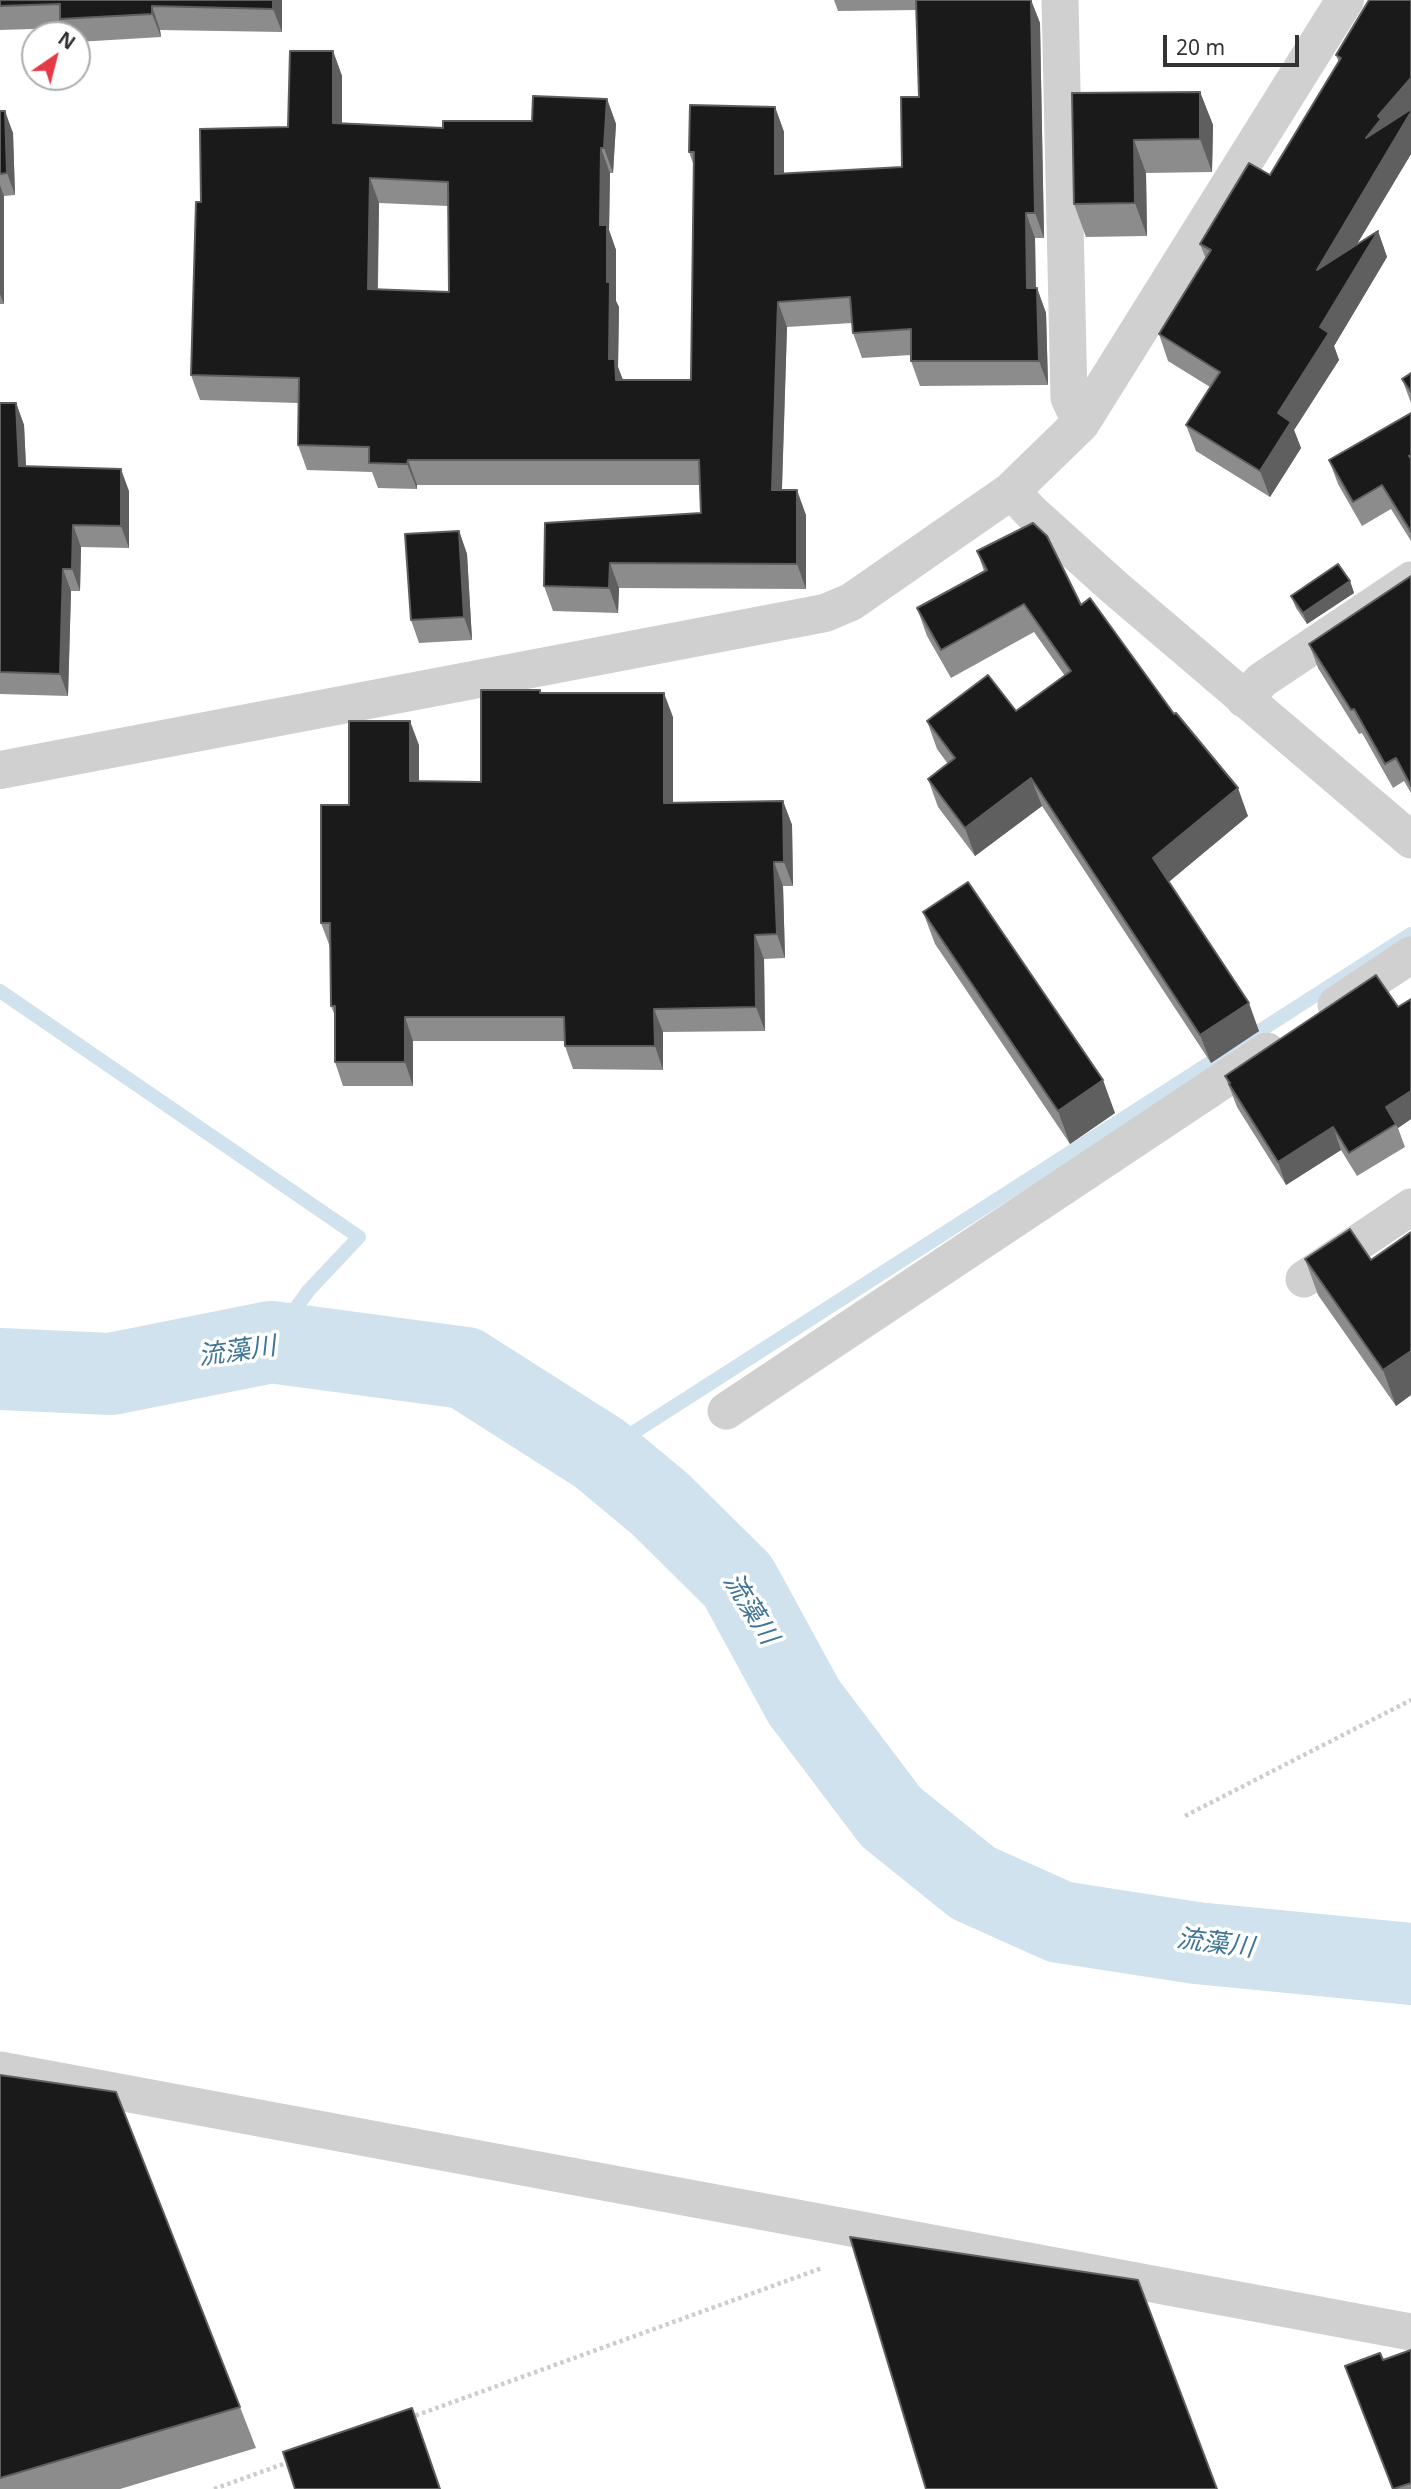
<!DOCTYPE html>
<html>
<head>
<meta charset="utf-8">
<style>
  body { margin:0 }
  #map { position:relative; width:1411px; height:2489px; overflow:hidden; background:#fff; font-family:"Noto Sans",sans-serif }
  canvas { display:block }
  .north { position:absolute; left:21px; top:21px; width:70px; height:70px; box-sizing:border-box; background:#fff; border:2px solid #adadad; border-radius:50%; rotate:35deg; font-size:19px; font-weight:700; line-height:28px; text-align:center; color:#333 }
  .north::after { content:''; display:block; margin:auto; width:24px; height:32px; background:#e63946; clip-path:polygon(50% 0,100% 100%,50% 72%,0 100%) }
  .scale { position:absolute; left:1163px; top:35px; width:136px; height:32px; box-sizing:border-box; border:4px solid #333; border-top:0; padding-left:9px; font-size:21px; line-height:24px; white-space:nowrap; color:#333; -webkit-text-stroke:5px #fff; paint-order:stroke }
</style>
</head>
<body>
<div id="map">
<canvas width="1411" height="2489"></canvas>
<div class="north">N</div>
<div class="scale">20 m</div>
</div>
<script>
const g = document.querySelector('canvas').getContext('2d');
g.lineJoin = 'round';
function strokePath(path, color, width, dash) {
  g.strokeStyle = color;
  g.lineWidth = width;
  g.lineCap = dash ? 'butt' : 'round';
  g.setLineDash(dash || []);
  g.stroke(path);
}
function fillPath(path, color) {
  g.fillStyle = color;
  g.fill(path, 'evenodd');
}
function label(font, color, halo, rows, align = 'center') {
  g.font = font + ' "Noto Sans","Noto Sans JP",sans-serif';
  g.lineWidth = 7;
  g.setLineDash([]);
  g.textBaseline = 'middle';
  g.strokeStyle = halo;
  g.fillStyle = color;
  for (const [text, x, y, turn = 0] of rows) {
    g.save();
    g.translate(x, y);
    g.rotate((+turn || 0) * Math.PI / 180);
    g.textAlign = isNaN(turn) ? turn : align;
    if (halo) g.strokeText(text, 0, 0);
    g.fillText(text, 0, 0);
    g.restore();
  }
}
strokePath(new Path2D(`
  M 0,991 L 359,1237 L 309,1290 L 271,1342
  M 600,1454 L 1411,934`), '#cfe2ee', 14);
strokePath(new Path2D(`
  M 0,1369 L 111,1374 L 271,1342 L 465,1368 L 600,1454 L 660,1504 L 738,1581 L 804,1702 L 891,1817 L 973,1883 L 1060,1922 L 1196,1943 L 1411,1964`), '#cfe2ee', 82);
strokePath(new Path2D(`
  M 1185,1816 L 1411,1700
  M 409,2418 L 822,2268
  M 214,2489 L 289,2462`), '#cdcdcd', 4.5, [3.5, 3.5]);
strokePath(new Path2D(`
  M 1060,0 L 1069,398 L 1081,423
  M 1011,491 L 1032,513 L 1114,587 L 1411,840
  M 1244,699 L 1262,680 L 1411,580
  M 1336,1005 L 1411,955
  M 1304,1279 L 1411,1207
  M 726,1411 L 1267,1051
  M 0,2070 L 1411,2332`), '#d0d0d0', 37);
strokePath(new Path2D(`
  M 0,770 L 825,613 L 851,602 L 1011,491 L 1081,423 L 1345,0`), '#d0d0d0', 38);
fillPath(new Path2D(`
  M 0,0 L 282,0 L 282,32 L 160,30 L 161,37 L 77,42 L 77,35 L 66,35 L 64,28 L 0,30 Z
  M 834,0 L 1031,0 L 1040,23 L 1044,238 L 1035,238 L 1036,288 L 1037,288 L 1046,313 L 1048,385 L 920,386 L 911,361 L 911,355 L 862,358 L 853,333 L 852,323 L 787,327 L 782,490 L 806,515 L 806,589 L 619,588 L 618,613 L 553,611 L 544,586 L 701,513 L 700,485 L 417,485 L 417,489 L 378,488 L 372,472 L 307,470 L 298,445 L 298,403 L 200,400 L 191,375 L 201,202 L 288,127 L 333,51 L 342,76 L 342,123 L 443,128 L 532,121 L 607,99 L 616,124 L 613,173 L 610,173 L 609,230 L 616,250 L 616,301 L 619,307 L 618,367 L 623,380 L 691,380 L 694,166 L 689,152 L 775,107 L 784,132 L 784,174 L 902,167 L 919,97 L 917,10 L 838,11 ZM 379,203 L 448,206 L 449,292 L 378,289 Z
  M 1411,0 L 1411,154 L 1357,244 L 1378,231 L 1387,257 L 1334,346 L 1339,360 L 1294,430 L 1301,448 L 1270,497 L 1196,451 L 1186,425 L 1210,387 L 1168,361 L 1159,334 L 1206,259 L 1200,244 L 1270,175 L 1339,63 L 1336,55 Z
  M 1200,92 L 1213,125 L 1212,172 L 1146,173 L 1147,236 L 1086,237 L 1074,204 L 1072,93 Z
  M 0,111 L 13,133 L 15,195 L 4,196 L 4,304 L 0,304 Z
  M 1411,373 L 1411,403 L 1402,379 Z
  M 0,403 L 16,403 L 24,425 L 26,466 L 129,491 L 129,548 L 81,547 L 80,591 L 71,591 L 68,696 L 0,694 Z
  M 1411,413 L 1411,541 L 1391,509 L 1362,526 L 1338,484 L 1329,460 Z
  M 459,531 L 467,554 L 472,640 L 419,643 L 411,620 Z
  M 977,551 L 1081,605 L 1174,714 L 1248,816 L 1169,881 L 1259,1031 L 1211,1063 L 1042,806 L 975,856 L 938,807 L 928,779 L 948,764 L 937,749 L 927,721 L 1016,711 L 1065,676 L 1034,632 L 951,678 L 927,636 L 917,608 L 984,571 Z
  M 1411,576 L 1411,793 L 1404,781 L 1393,788 L 1362,733 L 1359,734 L 1318,668 L 1309,644 Z
  M 1350,581 L 1354,593 L 1307,624 L 1296,608 L 1291,596 Z
  M 541,693 L 673,717 L 673,803 L 783,801 L 792,825 L 793,886 L 783,886 L 785,958 L 764,959 L 765,1031 L 663,1032 L 663,1070 L 573,1069 L 565,1046 L 565,1041 L 413,1041 L 413,1086 L 343,1086 L 335,1062 L 335,1016 L 331,1006 L 330,947 L 321,923 L 349,805 L 419,745 L 419,781 L 481,782 Z
  M 923,912 L 1115,1113 L 1070,1144 L 935,944 Z
  M 1411,999 L 1411,1119 L 1398,1128 L 1405,1147 L 1357,1176 L 1341,1150 L 1286,1185 L 1237,1107 L 1225,1076 L 1398,1007 Z
  M 1411,1232 L 1411,1395 L 1396,1406 L 1318,1295 L 1305,1259 L 1371,1260 Z
  M 0,2075 L 240,2407 L 256,2448 L 120,2489 L 0,2489 Z
  M 1411,2350 L 1411,2489 L 1392,2489 L 1383,2360 Z`), '#8c8c8c');
fillPath(new Path2D(`
  M 273,0 L 282,0 L 282,32 L 273,9 Z
  M 1031,0 L 1040,23 L 1044,238 L 1035,213 Z
  M 152,6 L 160,30 L 161,37 L 152,14 Z
  M 333,51 L 342,76 L 342,148 L 333,123 Z
  M 1411,78 L 1411,154 L 1326,296 L 1317,270 L 1366,138 L 1378,116 Z
  M 1200,92 L 1213,125 L 1212,172 L 1200,139 Z
  M 607,99 L 616,124 L 613,173 L 604,148 Z
  M 775,107 L 784,132 L 784,199 L 775,174 Z
  M 5,111 L 13,133 L 15,195 L 7,173 Z
  M 1134,140 L 1146,173 L 1147,236 L 1135,203 Z
  M 601,148 L 610,173 L 609,230 L 616,250 L 616,301 L 619,307 L 618,367 L 624,383 L 625,404 L 609,359 L 607,282 L 600,225 Z
  M 370,178 L 379,203 L 377,314 L 368,289 Z
  M 0,185 L 4,196 L 4,304 L 0,294 Z
  M 1026,213 L 1035,238 L 1036,313 L 1027,288 Z
  M 1378,231 L 1387,257 L 1334,346 L 1339,360 L 1294,430 L 1301,448 L 1270,497 L 1260,471 L 1278,413 L 1320,327 Z
  M 1037,288 L 1046,313 L 1048,385 L 1039,361 Z
  M 778,302 L 787,327 L 781,515 L 772,490 Z
  M 16,403 L 24,425 L 27,488 L 19,466 Z
  M 408,460 L 417,485 L 417,489 L 407,464 Z
  M 121,469 L 129,491 L 129,548 L 121,526 Z
  M 797,490 L 806,515 L 806,589 L 797,564 Z
  M 73,525 L 81,547 L 80,591 L 72,569 Z
  M 459,531 L 467,554 L 472,640 L 464,617 Z
  M 610,563 L 619,588 L 618,613 L 609,588 Z
  M 63,569 L 71,591 L 68,696 L 60,674 Z
  M 1350,581 L 1354,593 L 1307,624 L 1303,613 Z
  M 664,693 L 673,717 L 673,827 L 664,803 Z
  M 410,721 L 419,745 L 419,805 L 410,781 Z
  M 1031,778 L 1042,806 L 975,856 L 965,828 Z
  M 1238,788 L 1248,816 L 1164,886 L 1153,858 Z
  M 783,801 L 792,825 L 793,886 L 784,862 Z
  M 774,862 L 783,886 L 785,958 L 777,934 Z
  M 755,935 L 764,959 L 765,1031 L 756,1007 Z
  M 1249,1003 L 1259,1031 L 1211,1063 L 1200,1035 Z
  M 654,1009 L 663,1032 L 663,1070 L 655,1046 Z
  M 405,1017 L 413,1041 L 413,1086 L 405,1062 Z
  M 1103,1080 L 1115,1113 L 1070,1144 L 1058,1111 Z
  M 1411,1091 L 1411,1119 L 1398,1128 L 1386,1107 Z
  M 1333,1127 L 1341,1150 L 1286,1185 L 1278,1162 Z
  M 1411,1351 L 1411,1395 L 1396,1406 L 1383,1370 Z`), '#5f5f5f');
const building = new Path2D(`
  M 0,0 L 273,0 L 273,9 L 152,6 L 152,14 L 60,19 L 60,4 L 0,6 Z
  M 916,0 L 1031,0 L 1035,213 L 1026,213 L 1027,288 L 1037,288 L 1039,361 L 911,361 L 911,329 L 853,333 L 850,297 L 778,302 L 772,490 L 797,490 L 797,564 L 610,563 L 609,588 L 544,586 L 545,523 L 701,513 L 699,460 L 408,460 L 407,464 L 369,463 L 369,447 L 298,445 L 299,378 L 191,375 L 196,202 L 201,202 L 200,129 L 288,127 L 290,51 L 333,51 L 333,123 L 443,128 L 443,121 L 532,121 L 533,96 L 607,99 L 604,148 L 601,148 L 600,225 L 607,225 L 607,282 L 610,282 L 609,359 L 615,359 L 616,380 L 691,380 L 694,152 L 689,152 L 690,105 L 775,107 L 775,174 L 902,167 L 901,97 L 919,97 ZM 370,178 L 448,182 L 449,292 L 368,289 Z
  M 1369,0 L 1411,0 L 1411,78 L 1378,116 L 1381,119 L 1366,138 L 1411,109 L 1411,112 L 1317,270 L 1378,231 L 1320,327 L 1329,333 L 1278,413 L 1291,422 L 1260,471 L 1186,425 L 1220,372 L 1159,334 L 1211,250 L 1200,244 L 1249,163 L 1270,175 L 1341,58 L 1336,55 Z
  M 1200,92 L 1200,139 L 1134,140 L 1135,203 L 1074,204 L 1072,93 Z
  M 0,111 L 5,111 L 7,173 L 0,174 Z
  M 1411,373 L 1411,392 L 1402,379 Z
  M 0,403 L 16,403 L 19,466 L 121,469 L 121,526 L 73,525 L 72,569 L 63,569 L 60,674 L 0,672 Z
  M 1411,413 L 1411,455 L 1409,456 L 1411,459 L 1411,532 L 1382,485 L 1353,502 L 1329,460 Z
  M 1033,523 L 1047,536 L 1081,605 L 1090,598 L 1174,714 L 1176,713 L 1238,788 L 1153,858 L 1249,1003 L 1200,1035 L 1031,778 L 965,828 L 928,779 L 955,758 L 927,721 L 988,675 L 1016,711 L 1071,671 L 1024,604 L 941,650 L 917,608 L 987,570 L 977,551 Z
  M 459,531 L 464,617 L 411,620 L 405,534 Z
  M 1338,564 L 1350,581 L 1303,613 L 1291,596 Z
  M 1411,576 L 1411,786 L 1396,758 L 1385,764 L 1354,709 L 1351,710 L 1309,644 Z
  M 481,690 L 540,690 L 540,693 L 664,693 L 664,803 L 783,801 L 784,862 L 774,862 L 777,934 L 755,935 L 756,1007 L 654,1009 L 655,1046 L 565,1046 L 564,1017 L 405,1017 L 405,1062 L 335,1062 L 335,1006 L 331,1006 L 330,923 L 321,923 L 321,805 L 349,805 L 349,721 L 410,721 L 410,781 L 481,782 Z
  M 968,882 L 1103,1080 L 1058,1111 L 923,912 Z
  M 1376,975 L 1398,1007 L 1411,999 L 1411,1091 L 1386,1107 L 1396,1124 L 1349,1153 L 1333,1127 L 1278,1162 L 1229,1084 L 1230,1083 L 1225,1076 Z
  M 1350,1229 L 1371,1260 L 1411,1232 L 1411,1351 L 1383,1370 L 1305,1259 Z
  M 0,2075 L 116,2092 L 240,2407 L 0,2478 Z
  M 850,2237 L 1138,2280 L 1217,2489 L 926,2489 Z
  M 1411,2350 L 1411,2483 L 1393,2489 L 1345,2366 L 1380,2353 L 1383,2360 Z
  M 412,2408 L 440,2489 L 295,2489 L 283,2452 Z`);
fillPath(building, '#1a1a1a');
strokePath(building, '#5f5f5f', 2);
label('italic 26px', '#3f7597', '#fff', [
  ["流藻川",237,1352,-8],
  ["流藻川",750,1609,58],
  ["流藻川",1215,1944,7]
]);
</script>
</body>
</html>
